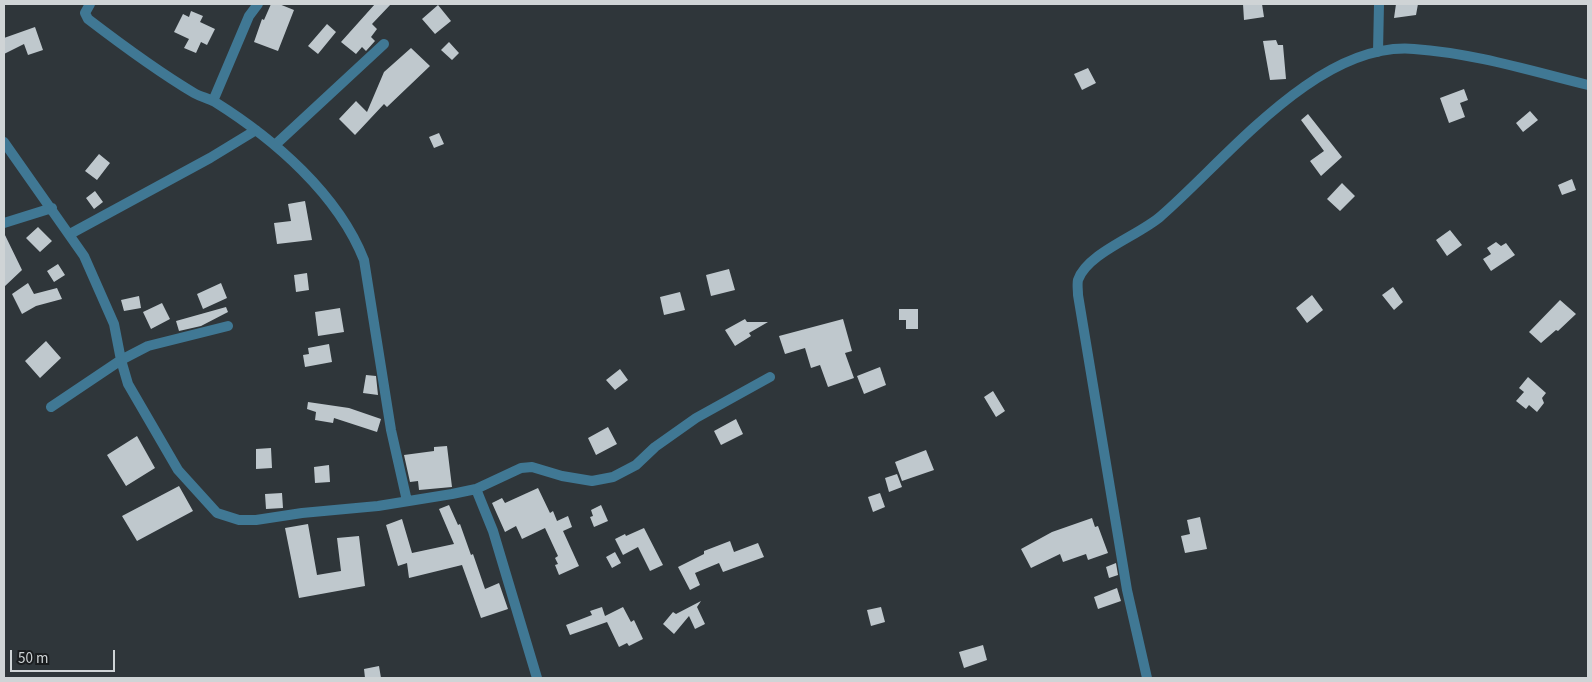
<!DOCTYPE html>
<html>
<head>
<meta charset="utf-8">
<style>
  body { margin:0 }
  #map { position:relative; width:1592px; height:682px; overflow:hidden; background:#2f363a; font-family:"Source Sans 3",sans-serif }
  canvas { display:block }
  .frame { position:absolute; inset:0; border:5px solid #cfd4d6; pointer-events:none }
  .scale { position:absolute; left:10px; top:650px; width:105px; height:22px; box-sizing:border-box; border:2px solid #cfd4d6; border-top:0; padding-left:6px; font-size:15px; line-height:18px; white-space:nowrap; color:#cfd4d6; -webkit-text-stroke:4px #1a1d1f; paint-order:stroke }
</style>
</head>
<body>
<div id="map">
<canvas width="1592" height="682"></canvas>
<div class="frame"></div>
<div class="scale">50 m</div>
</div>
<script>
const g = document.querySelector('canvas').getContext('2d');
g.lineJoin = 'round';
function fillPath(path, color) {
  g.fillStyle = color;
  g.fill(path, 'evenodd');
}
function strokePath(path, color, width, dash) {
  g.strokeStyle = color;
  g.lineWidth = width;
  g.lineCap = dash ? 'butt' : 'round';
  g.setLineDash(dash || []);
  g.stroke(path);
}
fillPath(new Path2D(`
  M 271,4 L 279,4 L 294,10 L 278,51 L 254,42 L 262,19 L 264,20 Z
  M 375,4 L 391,4 L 372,24 L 377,29 L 371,37 L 375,41 L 366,51 L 362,47 L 356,54 L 341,42 Z
  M 1243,4 L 1262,4 L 1264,17 L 1244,20 Z
  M 1396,4 L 1418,4 L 1416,15 L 1394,18 Z
  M 438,5 L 451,21 L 435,34 L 422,19 Z
  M 191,11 L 203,16 L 200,22 L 215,29 L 207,45 L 201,42 L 196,53 L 184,48 L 189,39 L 174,32 L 183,14 L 189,17 Z
  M 327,24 L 336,32 L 318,54 L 308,46 Z
  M 35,27 L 43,50 L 28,55 L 24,44 L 4,54 L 4,38 Z
  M 1276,40 L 1278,45 L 1283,45 L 1286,79 L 1270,80 L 1263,41 Z
  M 449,42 L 459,53 L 452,60 L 441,50 Z
  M 411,48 L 430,66 L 387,107 L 384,104 L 355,135 L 339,119 L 356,101 L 367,112 L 384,72 Z
  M 1088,68 L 1096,83 L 1082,90 L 1074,74 Z
  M 1464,89 L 1468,100 L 1460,103 L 1465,117 L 1449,123 L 1440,98 Z
  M 1530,111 L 1538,120 L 1523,132 L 1516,123 Z
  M 1308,114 L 1342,157 L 1321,176 L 1310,161 L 1324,151 L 1301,120 Z
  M 439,133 L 444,144 L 434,148 L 429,137 Z
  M 99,154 L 110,163 L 97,180 L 85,171 Z
  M 1572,179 L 1576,190 L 1562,195 L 1558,185 Z
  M 1342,183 L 1355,196 L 1340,211 L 1327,199 Z
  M 95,191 L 103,202 L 94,209 L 86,198 Z
  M 305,201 L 312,240 L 277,244 L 274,223 L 291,221 L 288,204 Z
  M 38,227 L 52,241 L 40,252 L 26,238 Z
  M 1450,230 L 1462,245 L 1447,256 L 1436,240 Z
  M 4,233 L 22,270 L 4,287 Z
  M 1496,242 L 1501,246 L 1506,243 L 1515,255 L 1491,271 L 1483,259 L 1491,254 L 1487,248 Z
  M 58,264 L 65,275 L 54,282 L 47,271 Z
  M 729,269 L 735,290 L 711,296 L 706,275 Z
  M 307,273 L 309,290 L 296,292 L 294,275 Z
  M 28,283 L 34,294 L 57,288 L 62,299 L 36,306 L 22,314 L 12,294 Z
  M 221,283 L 227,298 L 203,309 L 197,294 Z
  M 1393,287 L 1403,302 L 1394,310 L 1382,295 Z
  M 680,292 L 685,310 L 664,315 L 660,297 Z
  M 1312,295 L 1323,310 L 1307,323 L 1296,308 Z
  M 139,296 L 141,308 L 124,311 L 121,300 Z
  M 1560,300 L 1576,314 L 1558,331 L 1556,330 L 1541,343 L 1529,332 Z
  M 162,303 L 170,319 L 151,329 L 143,312 Z
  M 226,307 L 228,312 L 201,326 L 179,331 L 176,321 Z
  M 340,308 L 344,332 L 318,336 L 315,312 Z
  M 899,309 L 918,309 L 918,329 L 906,329 L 906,320 L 899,320 Z
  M 745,319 L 747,322 L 768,322 L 749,333 L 751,336 L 735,346 L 725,330 Z
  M 843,319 L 852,351 L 845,353 L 854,378 L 828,387 L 820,365 L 811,368 L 805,348 L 785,354 L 779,336 Z
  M 46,341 L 61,358 L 40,378 L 25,361 Z
  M 329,344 L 332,362 L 305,367 L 303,355 L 309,354 L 308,348 Z
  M 880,367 L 886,385 L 864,394 L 857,376 Z
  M 620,369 L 628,380 L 615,390 L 606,380 Z
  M 366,375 L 376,376 L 378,395 L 363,393 Z
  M 1528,377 L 1546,393 L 1542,398 L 1544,403 L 1537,412 L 1529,405 L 1526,409 L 1516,401 L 1524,392 L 1519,388 Z
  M 993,391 L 1005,411 L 996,417 L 984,397 Z
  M 308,402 L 349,408 L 381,419 L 377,432 L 334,418 L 333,423 L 315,420 L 316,412 L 307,409 Z
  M 736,419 L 743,434 L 721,445 L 714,431 Z
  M 608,427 L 617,444 L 596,455 L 588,438 Z
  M 137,436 L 155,468 L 126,486 L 107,455 Z
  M 447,446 L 452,487 L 419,490 L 418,481 L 410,482 L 404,455 L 434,451 L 434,447 Z
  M 271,448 L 272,468 L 256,469 L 256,449 Z
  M 926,450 L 934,470 L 902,481 L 895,462 Z
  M 329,465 L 330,482 L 315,483 L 314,467 Z
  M 897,474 L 902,487 L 889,492 L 885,478 Z
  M 179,486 L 193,511 L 137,541 L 122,516 Z
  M 538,488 L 550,513 L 553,511 L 557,521 L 568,516 L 572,527 L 563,531 L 579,566 L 559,575 L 555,565 L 558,564 L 555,558 L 558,556 L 545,528 L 522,539 L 516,526 L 505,532 L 492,503 L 502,498 L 505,503 Z
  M 282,493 L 283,508 L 266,509 L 265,494 Z
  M 880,493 L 885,507 L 873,512 L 868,497 Z
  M 449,505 L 458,525 L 460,524 L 471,555 L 473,554 L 485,589 L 499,583 L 508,609 L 481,618 L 462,565 L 409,578 L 407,563 L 398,566 L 386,525 L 402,519 L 412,553 L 454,544 L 439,509 Z
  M 601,505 L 608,521 L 594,527 L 590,517 L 593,516 L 591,510 Z
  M 1200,517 L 1207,549 L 1185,553 L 1181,536 L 1190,534 L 1187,520 Z
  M 1092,518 L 1095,527 L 1098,526 L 1108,553 L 1088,560 L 1086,554 L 1063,562 L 1060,554 L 1031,568 L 1021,549 L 1052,532 Z
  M 308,524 L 317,575 L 341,571 L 337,538 L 359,536 L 365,586 L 299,598 L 285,528 Z
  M 644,528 L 663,565 L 650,571 L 638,547 L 623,555 L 615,539 L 625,534 L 626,536 Z
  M 730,541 L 734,552 L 758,543 L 764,557 L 723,572 L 719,563 L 695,573 L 700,585 L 690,590 L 678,567 L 704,554 L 704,551 Z
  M 615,552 L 621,563 L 612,568 L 606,557 Z
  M 1116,563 L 1118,575 L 1109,578 L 1106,567 Z
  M 1117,588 L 1121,601 L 1098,609 L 1094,597 Z
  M 701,601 L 697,607 L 705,624 L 695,629 L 689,616 L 674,634 L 663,624 L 673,612 L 676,614 Z
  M 602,607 L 605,616 L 623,607 L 631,622 L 634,620 L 643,639 L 629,646 L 627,643 L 619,647 L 607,622 L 570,635 L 566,625 L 592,615 L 590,611 Z
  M 881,607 L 885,622 L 871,626 L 867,610 Z
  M 983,645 L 987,660 L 964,668 L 959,652 Z
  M 379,666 L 381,678 L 365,678 L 364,669 Z`), '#bfc8cd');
strokePath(new Path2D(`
  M 90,4 L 85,13 L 88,19 C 122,45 157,71 194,93 C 201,97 208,98 215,102 C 274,139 338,194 364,260 L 391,430 L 407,501
  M 1378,52 L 1379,4
  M 213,101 L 249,16 L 258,4
  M 4,142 L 84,256 L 114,324 L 121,360 L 128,384 L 178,470 L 217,513 L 239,520 L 256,520 L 302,513 L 378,506 L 452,494 L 476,489 L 521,468 L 532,467 L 562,476 L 592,481 L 613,477 L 636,465 L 655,447 L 696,418 L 770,377
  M 275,145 L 384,44
  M 4,223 L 52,208
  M 70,234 L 210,158 L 256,130
  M 51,407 L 121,360 L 148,346 L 228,326
  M 476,489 L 493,531 L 537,678
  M 1147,678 L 1127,590 L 1078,295 C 1078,290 1077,284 1078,280 C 1087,253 1140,235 1161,216 C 1227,159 1318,41 1414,49 C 1473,53 1531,71 1588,85`), '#407894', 10);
</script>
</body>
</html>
